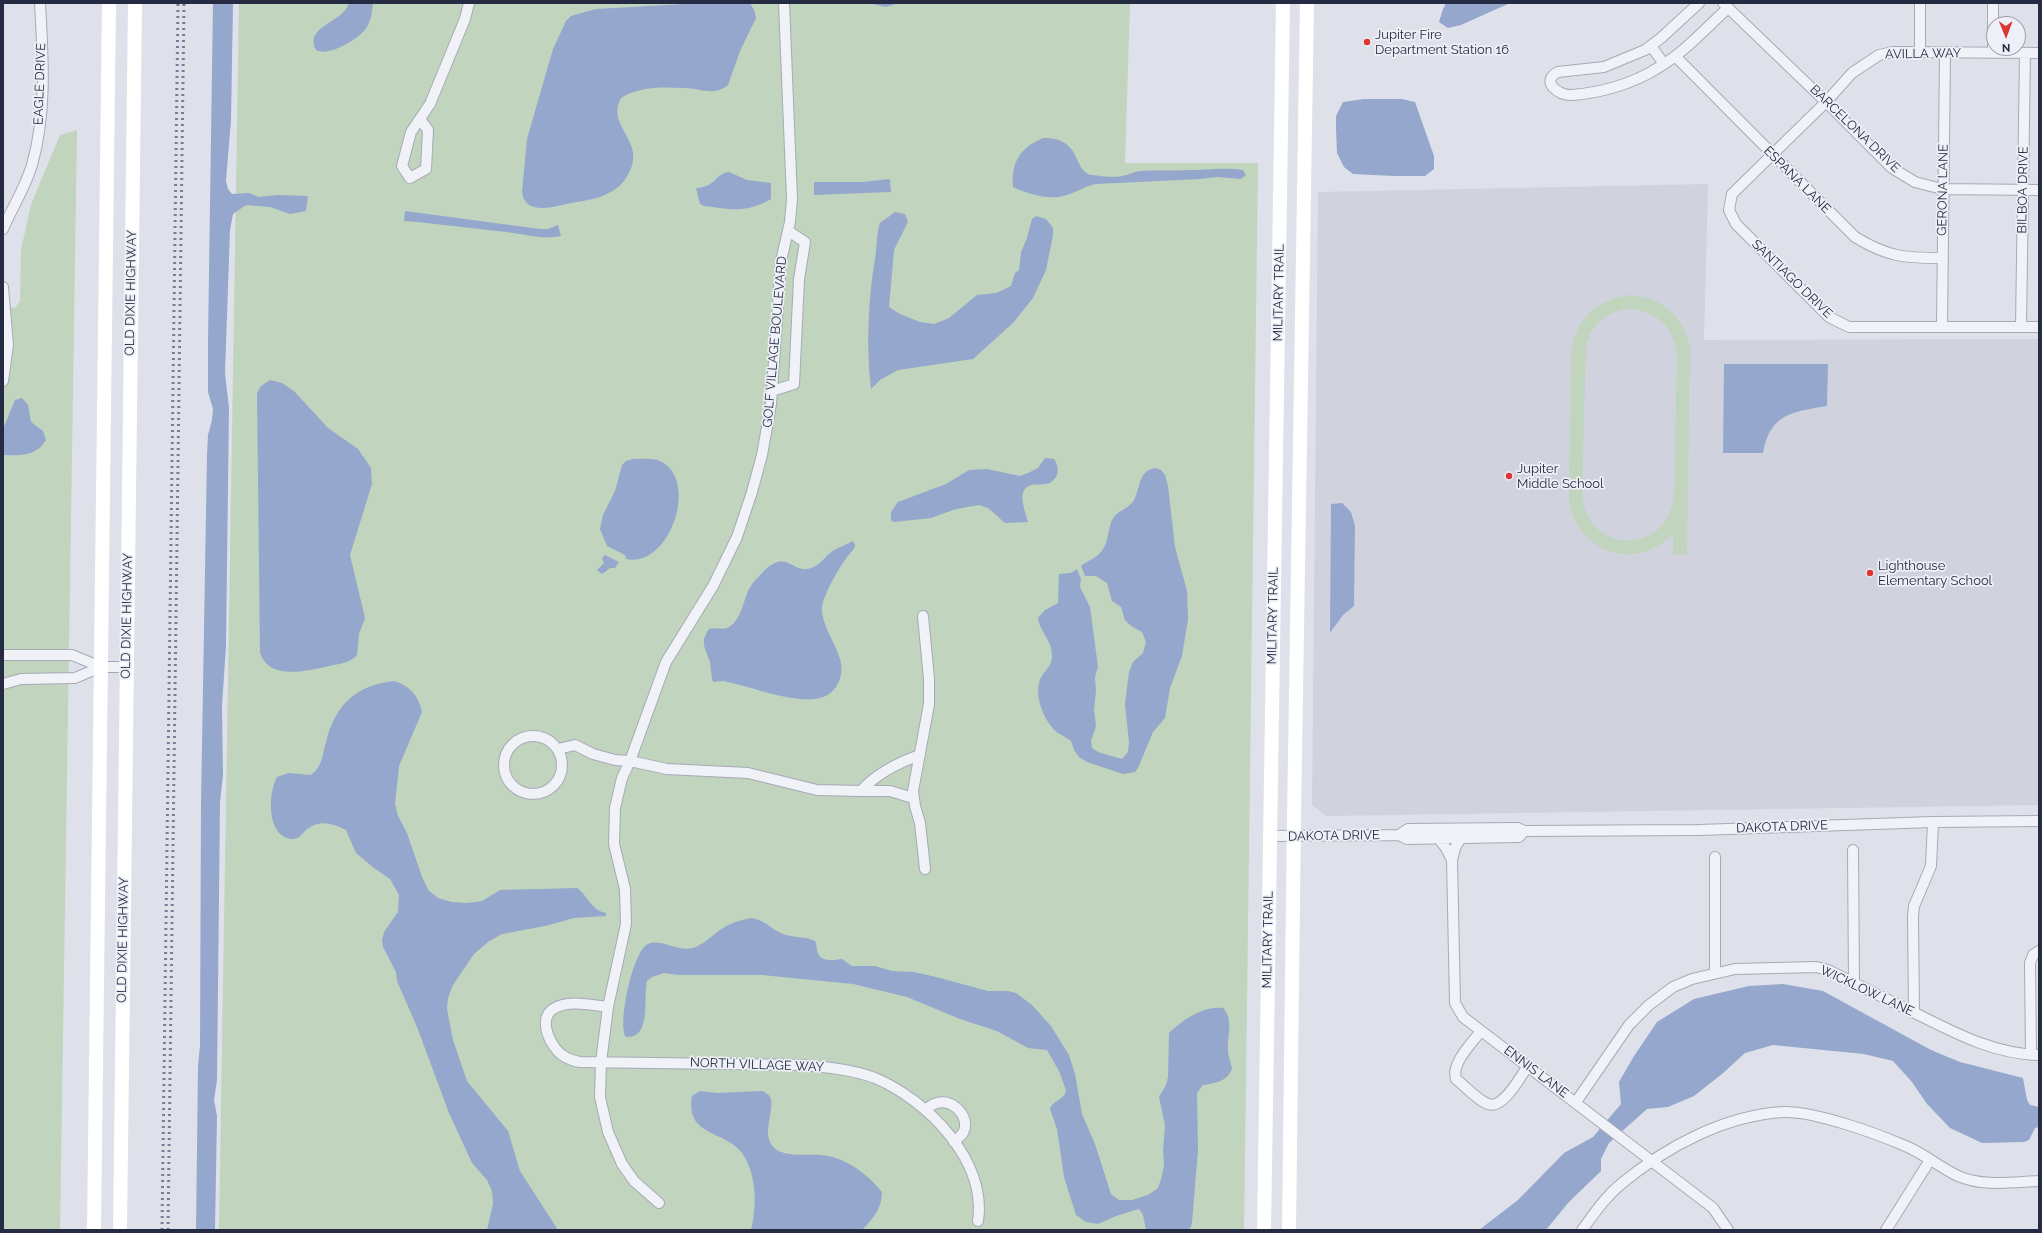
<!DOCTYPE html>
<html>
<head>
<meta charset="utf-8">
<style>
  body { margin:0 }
  #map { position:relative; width:2042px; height:1233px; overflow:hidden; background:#dee1e9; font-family:Raleway,sans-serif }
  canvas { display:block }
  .frame { position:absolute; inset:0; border:4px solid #252b42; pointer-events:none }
  .north { position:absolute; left:1986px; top:16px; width:40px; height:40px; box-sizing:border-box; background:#eef0f7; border:1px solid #9ea1af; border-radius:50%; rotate:179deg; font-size:11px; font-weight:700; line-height:16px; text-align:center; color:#252b42 }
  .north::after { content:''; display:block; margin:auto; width:14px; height:18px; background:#dc3635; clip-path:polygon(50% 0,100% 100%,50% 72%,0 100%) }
</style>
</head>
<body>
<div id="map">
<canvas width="2042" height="1233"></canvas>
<div class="frame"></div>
<div class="north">N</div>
</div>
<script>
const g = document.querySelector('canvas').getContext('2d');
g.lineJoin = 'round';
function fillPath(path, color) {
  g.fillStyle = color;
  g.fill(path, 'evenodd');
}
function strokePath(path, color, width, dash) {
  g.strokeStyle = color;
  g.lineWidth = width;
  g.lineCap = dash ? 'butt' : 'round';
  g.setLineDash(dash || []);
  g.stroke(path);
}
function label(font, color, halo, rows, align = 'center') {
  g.font = font + ' Raleway,sans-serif';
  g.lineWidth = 3.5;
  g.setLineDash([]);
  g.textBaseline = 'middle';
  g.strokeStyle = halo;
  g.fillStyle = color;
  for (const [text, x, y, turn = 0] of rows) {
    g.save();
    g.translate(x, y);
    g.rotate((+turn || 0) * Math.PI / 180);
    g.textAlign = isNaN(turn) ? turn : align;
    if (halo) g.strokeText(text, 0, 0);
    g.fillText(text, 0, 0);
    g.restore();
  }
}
fillPath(new Path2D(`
  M 1708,184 L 1704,340 L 2039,339 L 2039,805 L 1326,816 L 1312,805 L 1318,192 Z`), '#d0d3de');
fillPath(new Path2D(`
  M 239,3 L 1130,3 L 1125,163 L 1258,163 L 1244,1230 L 219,1230 Z
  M 77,130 L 60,1230 L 3,1230 L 3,306 L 15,308 L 20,301 L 21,250 L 31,204 L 60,135 Z
  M 1632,295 C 1662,298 1683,316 1690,346 L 1687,555 L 1673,555 L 1673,534 C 1636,572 1580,554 1569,503 L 1571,353 C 1575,319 1598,298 1632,295 ZM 1624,309 C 1653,308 1675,326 1677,355 L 1674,496 C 1668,556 1586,555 1582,494 L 1586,346 C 1591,326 1604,314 1624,309 Z`), '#c0d4be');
fillPath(new Path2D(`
  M 213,3 L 233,3 L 231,120 L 226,181 L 228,189 L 232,194 L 249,193 L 259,197 L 278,195 L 308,196 L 306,211 L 290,214 L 270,207 L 246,205 L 233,214 L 230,230 L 225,373 L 229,408 L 226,646 L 222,706 L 223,775 L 220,802 L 217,1080 L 214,1100 L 217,1116 L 215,1230 L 196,1230 L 198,1067 L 200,1045 L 201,803 L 207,455 L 208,435 L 212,420 L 213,409 L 208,392 L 208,340 Z
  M 349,3 L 373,3 C 372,12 371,22 365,30 C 356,40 329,57 316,50 C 304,26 343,23 349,3 Z
  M 702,3 L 750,3 L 754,10 L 756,18 L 740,51 L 728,85 C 713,97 700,88 684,88 C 663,87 640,86 621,98 C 604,129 653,142 624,181 C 611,197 590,200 571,203 C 556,206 525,217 522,192 L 527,139 L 553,49 L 566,21 L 571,16 L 596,9 Z
  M 868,3 L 899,3 L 886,7 Z
  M 1446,3 L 1510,3 L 1461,25 L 1448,28 L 1439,22 L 1443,9 Z
  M 1364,99 L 1402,99 L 1415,102 L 1434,156 L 1434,169 L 1425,176 L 1394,176 L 1353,174 L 1344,167 L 1337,153 L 1336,129 L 1336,116 L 1343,102 Z
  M 1043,138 C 1083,137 1072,172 1092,175 C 1101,176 1113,178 1122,176 C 1129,175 1133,172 1140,171 C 1156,170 1172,171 1189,170 C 1207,170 1225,167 1243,170 L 1246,175 L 1241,179 L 1217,177 L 1200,179 L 1096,184 C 1085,186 1077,192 1067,195 C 1050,201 1028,194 1013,187 C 1011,162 1020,148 1043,138 Z
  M 729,172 L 747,180 L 771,183 L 771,199 C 745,214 731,209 704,206 L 700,204 L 696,188 C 717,187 714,174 729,172 Z
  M 889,179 L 890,180 L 891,192 L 814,195 L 814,182 L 863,182 Z
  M 405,211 L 540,229 L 548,229 L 558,225 L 561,236 C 542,240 525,234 506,232 C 477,229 447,225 418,222 L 404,221 Z
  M 895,212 L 905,214 L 908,222 L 894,250 L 889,307 L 900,314 L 920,322 L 934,324 L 949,318 L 977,295 L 996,293 L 1011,286 L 1015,273 L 1019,270 L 1021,252 L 1027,238 L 1032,219 L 1036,216 L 1046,219 L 1053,228 L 1053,235 L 1046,270 L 1033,298 L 1013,323 L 973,359 L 898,370 L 880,380 L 871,389 C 866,348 868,300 875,259 C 877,247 876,235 880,223 Z
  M 1724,364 L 1828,364 L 1827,406 C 1793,412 1770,413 1763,453 L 1723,453 Z
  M 270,380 L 282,383 L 294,391 L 328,428 L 358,449 L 371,468 L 372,484 L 350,555 L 365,618 L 359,634 L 357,655 C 350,663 339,664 329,666 C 307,671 268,681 260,652 L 257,393 L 261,386 Z
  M 22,398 L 28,405 L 31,422 L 43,431 L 46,440 C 37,456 20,456 3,455 L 3,429 L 15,400 Z
  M 1045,458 L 1054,459 C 1060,468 1059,477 1050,483 C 1044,485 1037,484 1031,485 C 1015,490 1026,512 1028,522 L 1005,523 L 988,508 L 979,505 L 956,509 L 931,518 L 894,522 L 891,520 L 891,512 L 898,502 L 946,484 L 969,470 L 987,469 L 1020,476 L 1028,473 L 1038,468 Z
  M 633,459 C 641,459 652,458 660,461 C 700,479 670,569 626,559 L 625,555 L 607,546 L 600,529 L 603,515 L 615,491 L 622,465 L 626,461 Z
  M 1156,468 L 1161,470 L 1165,475 L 1168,486 L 1175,547 L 1187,591 L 1188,619 L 1182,656 L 1170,688 L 1165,718 L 1153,732 L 1138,768 L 1135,772 L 1123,774 L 1087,762 L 1079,757 L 1074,750 L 1071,741 C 1067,738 1063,736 1058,733 C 1045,723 1035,699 1039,683 C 1041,673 1051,668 1052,658 C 1053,640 1040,633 1038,618 L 1045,610 L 1058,603 L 1059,574 L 1071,573 L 1077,569 L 1081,579 L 1080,587 L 1090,607 L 1098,667 L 1095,677 L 1096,691 L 1094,710 L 1096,726 L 1091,741 L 1092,748 L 1098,752 L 1122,759 L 1128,752 L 1129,742 L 1125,704 L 1129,672 L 1133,662 L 1143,653 L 1146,642 L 1142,632 L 1131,626 L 1125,620 L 1121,607 L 1112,601 L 1107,583 L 1096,576 L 1085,576 L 1081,566 C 1087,561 1094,559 1099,554 C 1109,545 1107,532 1112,520 C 1117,510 1129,509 1134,500 C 1141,487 1138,470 1156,468 Z
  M 1342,503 L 1351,512 L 1355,526 L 1354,606 L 1343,615 L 1330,633 L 1331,504 Z
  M 853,541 L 855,545 L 854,549 C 844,558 821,597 822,610 C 823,637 854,660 836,687 C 828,699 814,700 800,699 C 775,697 749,686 723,681 L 713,682 C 711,675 711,669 710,662 C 706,649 699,643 709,629 C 715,627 721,630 727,628 C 741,622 743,601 749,589 C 753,582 761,574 767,568 C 787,552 792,571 807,569 C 818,568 825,556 834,550 C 840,547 847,544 853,541 Z
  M 605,555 L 619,562 L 615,568 L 610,568 L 602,574 L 597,570 L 604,563 L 602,558 Z
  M 394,681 C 410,686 418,695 422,712 L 399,766 L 395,804 L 398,816 L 407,833 L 422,877 L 429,891 L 438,898 L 452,902 L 467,903 L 482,901 L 500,890 L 577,888 C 588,896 591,910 606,913 L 606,916 L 574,918 L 545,926 L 502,934 L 488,942 L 474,954 L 453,985 L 448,998 L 447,1009 L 453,1040 L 467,1081 L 508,1131 L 520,1171 L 558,1230 L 487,1230 L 493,1204 L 492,1191 L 487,1180 L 472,1163 L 449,1113 L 417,1027 L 397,981 L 396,972 L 383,947 L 382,940 L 384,932 L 398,912 L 399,895 L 390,879 L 374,868 L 356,853 L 346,830 C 332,823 318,819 305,831 C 301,835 299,839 293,839 C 266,838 268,793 277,777 L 289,773 L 311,775 C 323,766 322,755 326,742 C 335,705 356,685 394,681 Z
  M 752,918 C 767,921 772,930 783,934 C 794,938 805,936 815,941 C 817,945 816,946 817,950 C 819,963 833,960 842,959 L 852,966 L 875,966 L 892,971 L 914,972 L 936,977 L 988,991 L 1008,991 L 1016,993 L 1032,1005 L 1051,1026 L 1069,1055 L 1075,1074 L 1082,1114 L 1095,1144 L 1111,1194 L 1119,1200 L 1132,1200 L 1148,1195 L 1158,1188 L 1161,1179 L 1164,1166 L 1163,1150 L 1165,1125 L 1159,1097 L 1166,1085 L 1168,1077 L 1169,1033 C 1184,1019 1203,1006 1223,1008 C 1234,1019 1227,1037 1228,1050 C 1228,1057 1231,1062 1232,1069 C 1226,1082 1216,1083 1203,1085 L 1197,1093 L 1198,1150 L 1192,1223 L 1190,1229 L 1146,1230 L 1143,1215 L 1139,1209 L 1116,1216 L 1098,1224 L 1086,1222 L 1076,1215 L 1064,1177 L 1057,1129 L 1050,1109 C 1053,1100 1065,1100 1066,1090 L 1059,1071 L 1047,1050 L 1028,1048 L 997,1031 L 960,1019 L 907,997 L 853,984 L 762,975 L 679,975 L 664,973 L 652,977 L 647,981 C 643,997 652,1039 626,1037 C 617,1025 633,950 648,944 C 661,938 677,952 693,948 C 705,944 713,934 723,928 C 732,922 742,920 752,918 Z
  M 1783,984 L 1823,991 L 1931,1050 L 1960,1062 L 2023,1078 L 2027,1100 L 2030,1105 L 2039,1107 L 2039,1127 L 2035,1128 L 2029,1140 L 2024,1142 L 1982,1143 L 1950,1128 L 1927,1104 L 1912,1082 L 1893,1061 L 1864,1054 L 1773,1045 L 1745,1053 L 1722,1074 L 1694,1096 L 1668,1107 L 1647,1109 L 1609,1143 L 1601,1159 L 1601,1171 L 1568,1203 L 1546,1230 L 1479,1230 L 1518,1200 L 1564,1153 L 1593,1137 L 1621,1104 L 1619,1082 L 1634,1056 L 1657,1022 L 1694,999 L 1749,986 Z
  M 700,1091 L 717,1093 L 762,1091 C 786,1098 754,1134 777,1150 C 789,1157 807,1154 820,1155 C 844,1156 868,1174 882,1192 C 882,1208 873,1219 862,1230 L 751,1230 C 757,1205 757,1175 742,1153 C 725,1130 685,1137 692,1096 Z`), '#95a7cd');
const street = new Path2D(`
  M 1699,3 L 1661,38 L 1645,50 L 1604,67 L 1558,72 C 1540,81 1558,96 1572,95 C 1600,93 1632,84 1656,69 C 1684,53 1705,29 1728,8
  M 1723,3 L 1826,102 L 1892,168 L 1915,182 L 1942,189 L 2039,190
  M 1651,46 L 1664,64
  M 1920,53 L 1920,3
  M 1993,53 L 1993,3
  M 2039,53 L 1893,52 L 1879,55 L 1852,73 L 1826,102 L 1732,194 L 1729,210 L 1736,224 L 1829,317 L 1849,327 L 2039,327
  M 1676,57 L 1855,237 C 1888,257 1904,258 1942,258
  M 420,119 L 428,130 L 426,169 L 410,178 L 402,166 L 411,132 L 430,104 L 465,19 L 469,3
  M 3,229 C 12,208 25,188 32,165 C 47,112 43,57 40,3
  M 3,287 L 8,345 L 3,381
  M 1942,327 L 1945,53
  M 2021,327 L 2025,53
  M 772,391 L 794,384 L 799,279 L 805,242 L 788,231
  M 923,616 L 929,679 L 929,704 L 913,791 L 915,806 L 920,823 L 925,869
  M 3,655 L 72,655 L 101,667 L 126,667
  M 3,684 L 21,679 L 75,678 L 101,667
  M504 765a29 29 0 1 1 58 0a29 29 0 1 1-58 0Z
  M 558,749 L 575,745 L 593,754 L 615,760 L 630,761 L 667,769 L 748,773 L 817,790 L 861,791 C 876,774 900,762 920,755
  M 861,791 L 890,791 L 913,798
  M 1399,835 L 1408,829 L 1518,828 L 1524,831 L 1699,830 L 1933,822 L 2039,821
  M 1270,836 L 1399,835 L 1407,839 L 1519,837 L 1524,831
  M 1438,838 L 1446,848 L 1452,860
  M 1461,838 L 1455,848 L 1452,860 L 1455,1003 L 1463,1017 L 1713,1208 L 1728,1230
  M 1853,850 L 1854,983
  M 1715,857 L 1715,973
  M 608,1007 C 592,1005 567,999 553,1009 C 537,1020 551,1047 562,1055 C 568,1059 573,1061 580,1062 L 800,1065 C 825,1067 851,1069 875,1078 C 927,1100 987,1160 978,1221
  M 1914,1013 L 1913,916 L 1914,906 L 1931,866 L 1933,822
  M 1481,1031 C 1472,1043 1451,1063 1456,1079 C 1465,1086 1477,1100 1488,1104 C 1503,1110 1520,1077 1528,1066
  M 2031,1055 L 2030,963 L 2033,955 L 2039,951
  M 1576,1102 L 1629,1025 L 1649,1005 L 1673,987 L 1692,979 L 1735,969 L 1816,967 L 1828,970 C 1856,984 1884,998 1913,1012 C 1953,1032 1993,1054 2039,1055
  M 926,1110 C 946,1089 973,1116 963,1133 C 961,1136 957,1139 954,1142
  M 659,1203 L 634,1181 L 622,1164 L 608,1132 L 600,1097 L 601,1062 L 608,1007 L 626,924 L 625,889 L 614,844 L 615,808 L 622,778 L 630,761 L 666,662 L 713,586 L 737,537 L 752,492 L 762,455 L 771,404 L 781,261 L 790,222 L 792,199 L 784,3
  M 1582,1230 C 1594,1214 1605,1197 1621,1184 C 1666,1147 1725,1115 1784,1112 C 1814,1111 1875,1133 1903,1145 C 1922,1152 1939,1167 1958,1176 C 1983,1187 2013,1182 2039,1181
  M 1886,1230 L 1930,1160`);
strokePath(street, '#a6aab7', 12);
strokePath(street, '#f1f2f7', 10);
strokePath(new Path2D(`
  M 94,1230 L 109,3
  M 120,1230 L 135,3
  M 1264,1230 L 1283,3
  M 1289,1230 L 1294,818 L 1307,3`), '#fff', 14);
strokePath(new Path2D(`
  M 162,1230 L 178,3
  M 168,1230 L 184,3`), '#767d94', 3, [2, 4]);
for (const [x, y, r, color] of [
  [1367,42,4,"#dc3635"],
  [1509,476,4,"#dc3635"],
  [1870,573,4,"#dc3635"]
]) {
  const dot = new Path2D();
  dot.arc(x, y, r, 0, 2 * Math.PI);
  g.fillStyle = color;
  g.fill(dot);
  strokePath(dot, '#eef0f7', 1.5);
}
label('13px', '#252b42', '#eef0f7', [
  ["Jupiter Fire",1375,35],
  ["Department Station 16",1375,50],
  ["Jupiter",1517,469],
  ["Middle School",1517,484],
  ["Lighthouse",1878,566],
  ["Elementary School",1878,581]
], 'left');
label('13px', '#252b42', '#eef0f7', [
  ["AVILLA WAY",1923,54,-1],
  ["EAGLE DRIVE",40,84,-88],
  ["BARCELONA DRIVE",1855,129,44],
  ["ESPANA LANE",1797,180,45],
  ["GERONA LANE",1943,190,-89],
  ["BILBOA DRIVE",2023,190,-89],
  ["SANTIAGO DRIVE",1792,279,44],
  ["OLD DIXIE HIGHWAY",131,293,-89],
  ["MILITARY TRAIL",1279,293,-89],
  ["GOLF VILLAGE BOULEVARD",775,342,-85],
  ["OLD DIXIE HIGHWAY",127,616,-89],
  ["MILITARY TRAIL",1273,616,-89],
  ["DAKOTA DRIVE",1782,827,-2],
  ["DAKOTA DRIVE",1334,836,-1],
  ["OLD DIXIE HIGHWAY",123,940,-89],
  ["MILITARY TRAIL",1268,940,-89],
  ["WICKLOW LANE",1867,991,25],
  ["NORTH VILLAGE WAY",757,1065,2],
  ["ENNIS LANE",1536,1072,37]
]);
</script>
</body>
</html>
